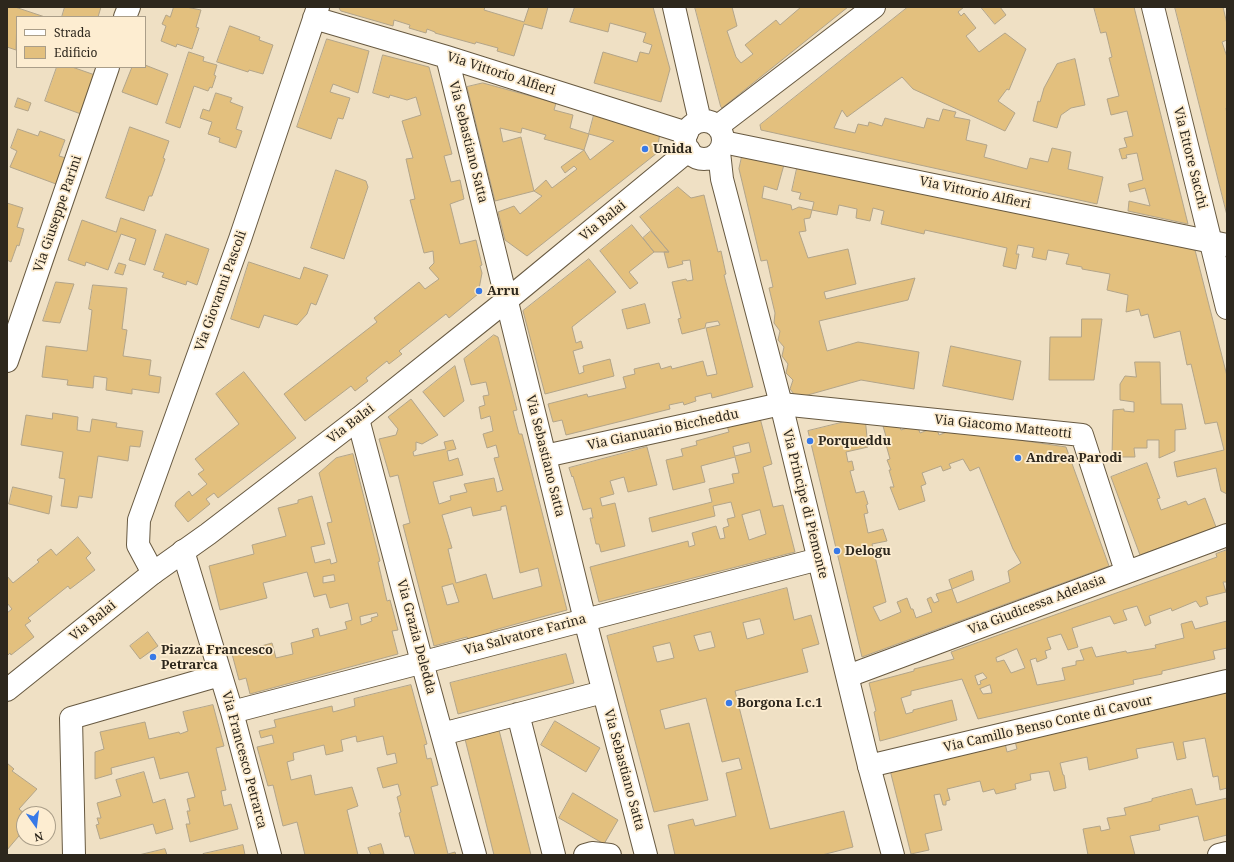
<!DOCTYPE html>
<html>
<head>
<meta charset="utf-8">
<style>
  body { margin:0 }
  #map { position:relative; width:1234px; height:862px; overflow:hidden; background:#efe0c4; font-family:"Noto Serif",serif }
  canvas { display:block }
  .frame { position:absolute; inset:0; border:8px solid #2d271d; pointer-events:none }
  .legend { position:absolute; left:16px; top:16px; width:130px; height:52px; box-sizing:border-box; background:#fdedd1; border:1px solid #aa9e89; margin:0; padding:5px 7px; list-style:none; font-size:12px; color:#2d271d }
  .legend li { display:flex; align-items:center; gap:8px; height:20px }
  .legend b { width:20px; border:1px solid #aa9e89 }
  .north { position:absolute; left:16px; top:806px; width:40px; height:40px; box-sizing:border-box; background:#fdedd1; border:1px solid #aa9e89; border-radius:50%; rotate:166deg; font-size:11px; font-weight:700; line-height:16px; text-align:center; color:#2d271d }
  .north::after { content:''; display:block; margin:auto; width:14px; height:18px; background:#3879e7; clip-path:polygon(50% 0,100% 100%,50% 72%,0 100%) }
</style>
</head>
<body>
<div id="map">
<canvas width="1234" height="862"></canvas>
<div class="frame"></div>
<ul class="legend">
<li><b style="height:5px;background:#fff"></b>Strada</li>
<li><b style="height:11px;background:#e3c07e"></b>Edificio</li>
</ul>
<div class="north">N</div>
</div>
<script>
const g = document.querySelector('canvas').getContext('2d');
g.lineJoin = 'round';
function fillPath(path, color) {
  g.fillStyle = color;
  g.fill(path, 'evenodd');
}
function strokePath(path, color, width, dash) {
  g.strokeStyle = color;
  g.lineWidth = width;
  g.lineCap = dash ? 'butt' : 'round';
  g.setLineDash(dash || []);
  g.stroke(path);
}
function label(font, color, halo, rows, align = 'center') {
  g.font = font + ' "Noto Serif",serif';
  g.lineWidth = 3.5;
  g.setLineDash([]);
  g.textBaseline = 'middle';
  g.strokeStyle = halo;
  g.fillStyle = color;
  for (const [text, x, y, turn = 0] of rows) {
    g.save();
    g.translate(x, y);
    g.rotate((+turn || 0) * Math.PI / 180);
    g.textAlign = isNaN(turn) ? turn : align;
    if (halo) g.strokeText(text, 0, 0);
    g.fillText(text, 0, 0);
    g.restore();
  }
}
const building = new Path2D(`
  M 7,7 L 15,7 L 45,17 L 17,17 L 16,50 L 7,47 Z
  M 65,7 L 101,7 L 98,17 L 62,17 Z
  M 174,7 L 186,7 L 201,10 L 196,27 L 199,28 L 192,49 L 177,44 L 176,47 L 161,41 L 166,26 L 162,24 L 166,15 L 170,17 Z
  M 339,7 L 485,7 L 484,10 L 524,22 L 529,7 L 548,7 L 542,29 L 524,24 L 514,56 L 497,51 L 498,48 L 476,42 L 475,44 L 435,33 L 435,32 L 427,29 L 426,33 L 409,28 L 410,25 L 394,20 L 393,26 L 341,11 Z
  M 575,7 L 653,7 L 670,69 L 661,102 L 594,83 L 603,52 L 637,62 L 640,52 L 649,54 L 652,45 L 643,42 L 646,33 L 610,23 L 608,32 L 570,22 Z
  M 695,7 L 732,7 L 737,26 L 727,31 L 736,57 L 741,63 L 753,54 L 745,45 L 776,20 L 780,25 L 801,7 L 848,7 L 722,108 L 721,107 Z
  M 908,7 L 964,7 L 958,12 L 961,16 L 964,13 L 976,28 L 966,36 L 979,52 L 1005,33 L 1026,49 L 1009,90 L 1007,89 L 998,101 L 1015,113 L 1005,131 L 913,89 L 902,77 L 847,117 L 842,110 L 834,128 L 855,133 L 858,124 L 868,126 L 869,122 L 882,126 L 885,118 L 924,128 L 927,118 L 939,121 L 943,109 L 956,112 L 954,117 L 970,120 L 966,140 L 987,145 L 984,157 L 1027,169 L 1030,158 L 1048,162 L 1052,148 L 1071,152 L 1068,169 L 1103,177 L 1097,204 L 761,130 L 760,125 Z
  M 981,7 L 1000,7 L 1006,15 L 995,24 Z
  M 1094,7 L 1134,7 L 1188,224 L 1128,211 L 1129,201 L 1150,206 L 1145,188 L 1130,192 L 1128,184 L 1143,180 L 1137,153 L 1126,155 L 1127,158 L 1122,159 L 1119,149 L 1127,147 L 1124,138 L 1133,136 L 1127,111 L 1111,115 L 1107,99 L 1119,96 L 1109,58 L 1112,57 L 1106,32 L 1101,33 Z
  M 1175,7 L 1223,7 L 1227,24 L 1227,40 L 1222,42 L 1227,57 L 1227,108 L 1226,108 L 1227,114 L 1227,215 Z
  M 230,26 L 260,37 L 259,40 L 273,45 L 263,74 L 249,70 L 248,72 L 217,62 Z
  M 327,39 L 369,51 L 358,93 L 333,84 L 330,92 L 350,98 L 343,119 L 338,118 L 331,139 L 297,127 Z
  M 189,52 L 204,57 L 203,61 L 217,65 L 214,75 L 216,76 L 212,88 L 210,87 L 208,91 L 194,86 L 180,128 L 166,123 Z
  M 383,55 L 429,67 L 452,154 L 444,156 L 451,182 L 460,180 L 464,199 L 450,204 L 460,244 L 476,240 L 482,265 L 480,266 L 482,273 L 478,294 L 449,318 L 446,314 L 399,351 L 402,354 L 389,364 L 387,361 L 366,378 L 368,381 L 355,391 L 351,386 L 305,421 L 284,394 L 377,322 L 374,318 L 419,282 L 425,289 L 439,279 L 429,268 L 434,263 L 433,251 L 424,253 L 410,200 L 415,199 L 406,159 L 413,158 L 402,121 L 421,115 L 416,97 L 407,100 L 390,95 L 389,98 L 373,93 Z
  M 1075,59 L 1085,105 L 1071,108 L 1061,115 L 1057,128 L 1033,121 L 1038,101 L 1040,102 L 1044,88 L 1057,64 Z
  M 145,65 L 168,74 L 157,105 L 122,92 L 132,67 L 145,67 Z
  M 57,67 L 72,67 L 95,75 L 81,114 L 45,101 Z
  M 483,83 L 556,103 L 554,110 L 573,115 L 570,128 L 589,134 L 584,150 L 544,139 L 546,135 L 522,128 L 521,133 L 500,128 L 503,142 L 521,137 L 534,191 L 495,201 L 467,87 Z
  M 216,93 L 232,98 L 230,102 L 243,107 L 236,129 L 242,131 L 236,148 L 219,142 L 220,138 L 208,134 L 212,122 L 200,118 L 203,109 L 209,111 Z
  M 18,98 L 31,103 L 28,111 L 15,107 Z
  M 594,115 L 660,132 L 657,153 L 527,256 L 505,240 L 498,212 L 514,206 L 520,214 L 542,196 L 534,191 L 546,180 L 552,188 L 577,169 L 574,166 L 565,173 L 561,167 L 584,150 L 590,160 L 614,141 L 589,134 Z
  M 130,127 L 169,141 L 163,158 L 165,159 L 152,196 L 149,196 L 144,211 L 106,198 Z
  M 18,129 L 38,136 L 40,131 L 65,140 L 59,156 L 66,158 L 56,184 L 10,167 L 17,151 L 11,148 Z
  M 743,152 L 785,161 L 777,190 L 764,186 L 762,198 L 791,205 L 792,210 L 799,207 L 812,210 L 810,218 L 804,219 L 806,231 L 799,232 L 808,258 L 848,249 L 856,284 L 824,292 L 826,299 L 915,278 L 908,300 L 819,321 L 827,351 L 858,342 L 919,352 L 914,389 L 861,380 L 797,398 L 790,389 L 793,380 L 786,373 L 788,364 L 782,356 L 784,347 L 778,340 L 780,331 L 774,323 L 775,313 L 769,288 L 773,287 L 767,260 L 761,261 L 739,169 Z
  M 798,164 L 1195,250 L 1227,376 L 1227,494 L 1221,491 L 1216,468 L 1177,477 L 1174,462 L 1224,450 L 1217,422 L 1205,424 L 1191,364 L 1187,365 L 1180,331 L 1154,338 L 1148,314 L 1141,316 L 1139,309 L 1126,312 L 1128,295 L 1107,290 L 1110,274 L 1082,269 L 1082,267 L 1066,264 L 1069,254 L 1048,250 L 1046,260 L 1032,257 L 1034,248 L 1018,245 L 1016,254 L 1019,254 L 1016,269 L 1003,266 L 1007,248 L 925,230 L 924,234 L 881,224 L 884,211 L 873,208 L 870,221 L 856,218 L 857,209 L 839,205 L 837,215 L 812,210 L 814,202 L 799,199 L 801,193 L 792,191 Z
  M 336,170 L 366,181 L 368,187 L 344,259 L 311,248 Z
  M 678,187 L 691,198 L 704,195 L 718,252 L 721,251 L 726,274 L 724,275 L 753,387 L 712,398 L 711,393 L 695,397 L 696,401 L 684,405 L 683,402 L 669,405 L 670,409 L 566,435 L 562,420 L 553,422 L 548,404 L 587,394 L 588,397 L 626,388 L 623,377 L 635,374 L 634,369 L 659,363 L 661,369 L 671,366 L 672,369 L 703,361 L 707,376 L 717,374 L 706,328 L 720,325 L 718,321 L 706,323 L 705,328 L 682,334 L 678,319 L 681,318 L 672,282 L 686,279 L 687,281 L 693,280 L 690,260 L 682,261 L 683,264 L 668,268 L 664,252 L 669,252 L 640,217 Z
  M 7,203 L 23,208 L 17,227 L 24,229 L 19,246 L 17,245 L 11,262 L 7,260 Z
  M 121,218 L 156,230 L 145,265 L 129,260 L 136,239 L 121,234 L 108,270 L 86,262 L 85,266 L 68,260 L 82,220 L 116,232 Z
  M 632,225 L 654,252 L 629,272 L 638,283 L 630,289 L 600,251 Z
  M 651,231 L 669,252 L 654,252 L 643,238 Z
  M 166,234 L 209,249 L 197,285 L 187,281 L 186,285 L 162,277 L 164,273 L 154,270 Z
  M 589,259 L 616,292 L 572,327 L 576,343 L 581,341 L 583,348 L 573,351 L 579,374 L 584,372 L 583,366 L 610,359 L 614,376 L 545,394 L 523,311 Z
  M 249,262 L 300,279 L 304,267 L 328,275 L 316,305 L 311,303 L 307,314 L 297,325 L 264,315 L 259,328 L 231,319 Z
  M 119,263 L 126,265 L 123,275 L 115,273 Z
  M 56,282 L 74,284 L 60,323 L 43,321 Z
  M 93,285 L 127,288 L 122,329 L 127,330 L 123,356 L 151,360 L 149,375 L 161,377 L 159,393 L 132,389 L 132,394 L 106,390 L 107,378 L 94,376 L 93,388 L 67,385 L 68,380 L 42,377 L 46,346 L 87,351 L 92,310 L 89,309 Z
  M 645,304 L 650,323 L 627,329 L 622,310 Z
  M 1082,319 L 1102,319 L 1094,380 L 1049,380 L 1050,337 L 1081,337 Z
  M 494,335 L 498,337 L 517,410 L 513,411 L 519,434 L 522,434 L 567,610 L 491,631 L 491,635 L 469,641 L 467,637 L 434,646 L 403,525 L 410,523 L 398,475 L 390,477 L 379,439 L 396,435 L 398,429 L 388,417 L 411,399 L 438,435 L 422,444 L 416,442 L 416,450 L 413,452 L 414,456 L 446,449 L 444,442 L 453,440 L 456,449 L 447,451 L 449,461 L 458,458 L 463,475 L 433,482 L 439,504 L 451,500 L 450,496 L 467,492 L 464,484 L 494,478 L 497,492 L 503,490 L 494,458 L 499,457 L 496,445 L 487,448 L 483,434 L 493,431 L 490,416 L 481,419 L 479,407 L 485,405 L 483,396 L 489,395 L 486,382 L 471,385 L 464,359 ZM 506,506 L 520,573 L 538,568 L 542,586 L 493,599 L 486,574 L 456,583 L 448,549 L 452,548 L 442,515 L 471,507 L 473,516 L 501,510 L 501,507 ZM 453,584 L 459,602 L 447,605 L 442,587 Z
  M 951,346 L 1021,361 L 1013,400 L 943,386 Z
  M 1135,362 L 1160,362 L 1161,404 L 1182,404 L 1186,429 L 1175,430 L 1175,451 L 1159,458 L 1159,440 L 1147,440 L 1147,448 L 1134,448 L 1135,457 L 1112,457 L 1113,410 L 1124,409 L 1124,411 L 1134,412 L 1134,402 L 1120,400 L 1120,384 L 1125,376 L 1136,377 Z
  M 455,366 L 464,401 L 444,417 L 423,392 Z
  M 244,372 L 296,438 L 218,498 L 214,493 L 206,499 L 210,504 L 188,522 L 175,506 L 176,502 L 189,491 L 192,496 L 207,484 L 198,474 L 204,470 L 195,459 L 239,424 L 216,394 Z
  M 53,413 L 78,417 L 77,430 L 90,432 L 92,419 L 117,423 L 116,427 L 143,431 L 140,447 L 130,446 L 128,461 L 98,456 L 92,498 L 79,496 L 77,508 L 61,506 L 65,479 L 59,478 L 63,452 L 21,445 L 26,415 L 52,419 Z
  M 865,417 L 868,447 L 846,452 L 848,462 L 852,461 L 854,470 L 850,471 L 856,493 L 864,491 L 868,504 L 866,505 L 868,513 L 864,514 L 868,533 L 883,529 L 887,541 L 872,544 L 886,602 L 873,607 L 880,621 L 901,612 L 897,602 L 907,598 L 911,609 L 913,609 L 916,618 L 932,612 L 927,599 L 931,597 L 934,603 L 939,601 L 936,594 L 952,589 L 957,603 L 1010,582 L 1008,571 L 1021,563 L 1013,549 L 979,467 L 970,471 L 963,459 L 949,464 L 951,468 L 943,471 L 941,466 L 922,473 L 926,484 L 921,486 L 925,501 L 899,510 L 890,487 L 894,487 L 889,470 L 891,470 L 887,460 L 890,459 L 885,441 L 887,440 L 883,426 L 898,421 L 901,430 L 917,425 L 920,433 L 936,427 L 939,435 L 952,430 L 1066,447 L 1109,566 L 862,657 L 808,431 Z
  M 760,418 L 772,464 L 763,467 L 773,507 L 783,505 L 795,552 L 599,602 L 590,567 L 688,541 L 689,547 L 695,545 L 692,533 L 716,526 L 720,539 L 725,538 L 723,528 L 729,526 L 727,519 L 735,517 L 731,502 L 713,506 L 715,516 L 652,532 L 649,518 L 712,502 L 709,489 L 734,483 L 732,474 L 739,473 L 735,457 L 701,466 L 705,482 L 673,490 L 666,460 L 683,456 L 681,449 L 697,445 L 696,441 L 729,432 L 727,426 ZM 749,443 L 751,452 L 735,456 L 733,447 ZM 760,510 L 766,534 L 749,540 L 742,515 Z
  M 647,447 L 657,485 L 628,492 L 624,477 L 610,481 L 614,494 L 600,498 L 602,506 L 615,503 L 625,546 L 601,552 L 599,544 L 596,544 L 590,518 L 593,518 L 591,508 L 583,510 L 573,476 L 572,477 L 569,468 Z
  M 353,454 L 380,561 L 378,562 L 387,601 L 390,600 L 398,630 L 392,631 L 398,654 L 250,694 L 246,678 L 239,680 L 232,654 L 272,643 L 276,658 L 293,654 L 291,643 L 314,637 L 312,630 L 318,628 L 320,636 L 347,629 L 345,622 L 352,620 L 348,603 L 330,608 L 326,594 L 314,597 L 307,572 L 263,583 L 267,598 L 220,610 L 209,566 L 254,554 L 252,545 L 286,536 L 278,508 L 298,503 L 298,500 L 312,496 L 325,544 L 311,547 L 315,563 L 330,559 L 331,564 L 337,562 L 327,523 L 332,522 L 319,473 L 336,458 ZM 334,575 L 335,581 L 323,583 L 323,577 ZM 377,613 L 378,616 L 371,618 L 372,621 L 361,625 L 360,617 Z
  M 1147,463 L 1160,498 L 1157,499 L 1161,510 L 1186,501 L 1188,505 L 1205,498 L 1216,527 L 1140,555 L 1111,477 Z
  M 13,487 L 52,496 L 49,514 L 9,504 Z
  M 78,537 L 91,553 L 86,558 L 95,570 L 70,589 L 68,586 L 28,618 L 31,621 L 25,625 L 34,637 L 11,655 L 10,653 L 7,656 L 7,613 L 12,609 L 7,603 L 7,576 L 13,583 L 39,562 L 37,560 L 51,549 L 56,555 Z
  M 1227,550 L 1227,582 L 1223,582 L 1226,592 L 1206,597 L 1208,604 L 1200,607 L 1196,601 L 1172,611 L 1171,608 L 1149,616 L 1151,623 L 1145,626 L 1137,606 L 1123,610 L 1127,620 L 1114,624 L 1110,616 L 1072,628 L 1078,647 L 1068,650 L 1061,634 L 1047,638 L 1051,649 L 1045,651 L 1047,658 L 1037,662 L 1036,658 L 1030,660 L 1037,685 L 1065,680 L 1062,668 L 1076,665 L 1076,661 L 1084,660 L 1080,650 L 1092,647 L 1096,657 L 1126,651 L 1127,653 L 1156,648 L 1155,645 L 1184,638 L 1181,624 L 1192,621 L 1195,629 L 1227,621 L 1227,648 L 1213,651 L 1215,659 L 1162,671 L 1162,674 L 1133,680 L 1134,684 L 978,719 L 962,679 L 911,691 L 911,695 L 901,698 L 906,714 L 913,712 L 913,710 L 952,700 L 957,720 L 880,741 L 874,712 L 876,711 L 869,683 L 914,671 L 914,669 L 954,659 L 951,652 L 1217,557 L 1216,554 ZM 1017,649 L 1025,668 L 1011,673 L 1004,660 L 997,662 L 996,658 ZM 983,673 L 987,678 L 980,681 L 981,684 L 978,685 L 975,676 ZM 990,685 L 992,693 L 983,694 L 980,689 Z
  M 972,571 L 974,580 L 952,589 L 949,580 Z
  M 787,588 L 794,620 L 811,615 L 819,644 L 802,649 L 808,672 L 735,691 L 770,829 L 844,811 L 853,847 L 822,855 L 675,855 L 668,825 L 693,819 L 695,826 L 736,816 L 726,773 L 742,769 L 739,758 L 722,762 L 706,698 L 660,710 L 665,729 L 689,723 L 708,800 L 654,812 L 607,636 ZM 760,619 L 764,634 L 747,639 L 743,623 ZM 711,632 L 715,647 L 699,651 L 694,636 ZM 670,643 L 674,658 L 657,662 L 653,647 Z
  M 148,632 L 158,646 L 140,659 L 130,646 Z
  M 566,654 L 574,683 L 458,714 L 450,683 Z
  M 411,685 L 427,744 L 424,745 L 427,759 L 431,758 L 438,785 L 431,787 L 448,854 L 455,852 L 456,855 L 415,855 L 409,836 L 405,837 L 399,813 L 401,812 L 397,797 L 401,795 L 398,784 L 383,788 L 377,768 L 397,763 L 395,753 L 387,755 L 383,736 L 357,742 L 356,736 L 341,740 L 343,751 L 326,755 L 324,745 L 293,753 L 294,760 L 287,762 L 291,780 L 311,775 L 315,795 L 352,787 L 358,806 L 347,810 L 358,855 L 305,855 L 297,822 L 283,826 L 273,785 L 268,786 L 257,747 L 274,743 L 272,735 L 261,738 L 259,731 L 276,727 L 274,720 L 332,706 L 333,712 L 355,706 L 354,699 Z
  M 1227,691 L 1227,788 L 1220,790 L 1218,776 L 1213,777 L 1205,738 L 1183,742 L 1186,758 L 1177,760 L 1173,742 L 1136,749 L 1138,758 L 1089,770 L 1087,757 L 1060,763 L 1063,775 L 1064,775 L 1066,788 L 1054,791 L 1049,771 L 1030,774 L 1031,780 L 1015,784 L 1016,789 L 996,794 L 994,789 L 983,792 L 980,781 L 947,789 L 950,800 L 946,801 L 946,805 L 943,805 L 940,794 L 934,795 L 942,830 L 925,834 L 929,850 L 911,854 L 890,770 L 1005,743 L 1007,752 L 1017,749 L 1015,741 Z
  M 213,705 L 224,746 L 216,748 L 226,790 L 221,791 L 224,806 L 231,804 L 238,829 L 190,842 L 186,824 L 190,824 L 187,811 L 190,811 L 187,799 L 195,797 L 188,772 L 160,779 L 154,757 L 111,768 L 112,774 L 95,779 L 95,752 L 104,749 L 100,732 L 145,722 L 149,739 L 179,732 L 180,734 L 188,731 L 183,712 Z
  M 555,721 L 600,748 L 586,772 L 541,745 Z
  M 499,730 L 531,855 L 494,855 L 465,739 Z
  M 7,763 L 14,769 L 12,771 L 37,789 L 19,809 L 25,814 L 24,814 L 24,830 L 7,850 Z
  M 144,772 L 153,803 L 165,799 L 173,829 L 156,834 L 153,824 L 100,839 L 96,825 L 99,824 L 97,818 L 101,818 L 97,803 L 121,796 L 116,780 Z
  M 1192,789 L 1196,805 L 1227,798 L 1227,835 L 1204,841 L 1198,816 L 1159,825 L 1160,830 L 1130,836 L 1135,855 L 1088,855 L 1083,829 L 1100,826 L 1101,831 L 1110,829 L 1107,818 L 1126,815 L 1124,808 L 1152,801 L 1152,799 Z
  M 573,793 L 618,820 L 604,844 L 559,818 Z
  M 381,844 L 384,854 L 371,855 L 368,848 Z
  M 243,845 L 245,855 L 203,855 L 203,854 Z
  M 165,849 L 167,855 L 139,855 Z`);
fillPath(building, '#e3c07e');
strokePath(building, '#b2a489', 1);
const minor = new Path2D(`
  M 125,17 L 129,7
  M 314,18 L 447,57 L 687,133
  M 447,57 L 585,620 L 646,855
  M 723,142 L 1227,245
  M 7,361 L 108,67
  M 358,419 L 422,662 L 475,855
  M 545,456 L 781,404 L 1082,435 L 1126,571
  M 183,551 L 232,712 L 270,855
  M 153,573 L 138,545 L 139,520 L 240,239 L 318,7
  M 848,676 L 1227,535
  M 232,712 L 819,559
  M 518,714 L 554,855
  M 442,734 L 603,692
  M 869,766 L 1227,681
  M 74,855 L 71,718 L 220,675
  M 585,855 L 592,853 L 610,855
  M 1219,855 L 1227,853`);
const tertiary = new Path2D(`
  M 674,7 L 700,121
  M 1153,7 L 1227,308
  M685 140a19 19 0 1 1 38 0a19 19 0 1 1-38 0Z
  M 718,126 L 874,7
  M 719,152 L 722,179 L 781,404 L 869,766 L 893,855
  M 7,690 L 153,573 L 208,534 L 358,419 L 507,300 L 689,150`);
strokePath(minor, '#675941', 24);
strokePath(tertiary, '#675941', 24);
strokePath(minor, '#fff', 22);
strokePath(tertiary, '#fff', 22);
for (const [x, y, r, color] of [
  [645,149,4,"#3879e7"],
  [479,291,4,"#3879e7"],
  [810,441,4,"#3879e7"],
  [1018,458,4,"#3879e7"],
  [837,551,4,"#3879e7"],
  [153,657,4,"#3879e7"],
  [729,703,4,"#3879e7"]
]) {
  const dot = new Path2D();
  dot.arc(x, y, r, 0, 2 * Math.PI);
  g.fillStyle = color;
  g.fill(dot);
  strokePath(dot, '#fdedd1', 1.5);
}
label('13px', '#2d271d', '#fdedd1', [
  ["Via Vittorio Alfieri",501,74,18],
  ["Via Sebastiano Satta",468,142,76],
  ["Via Ettore Sacchi",1190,158,76],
  ["Via Vittorio Alfieri",975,193,12],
  ["Via Giuseppe Parini",58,214,-71],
  ["Via Balai",603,221,-39],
  ["Via Giovanni Pascoli",221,291,-70],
  ["Via Balai",351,424,-38],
  ["Via Giacomo Matteotti",1003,427,6],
  ["Via Gianuario Biccheddu",663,430,-12],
  ["Via Sebastiano Satta",545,456,76],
  ["Via Principe di Piemonte",805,504,76],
  ["Via Giudicessa Adelasia",1037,605,-21],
  ["Via Balai",93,621,-39],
  ["Via Salvatore Farina",525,635,-15],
  ["Via Grazia Deledda",416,637,75],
  ["Via Camillo Benso Conte di Cavour",1048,724,-13],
  ["Via Francesco Petrarca",244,760,75],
  ["Via Sebastiano Satta",624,770,75]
]);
label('bold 13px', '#2d271d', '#fdedd1', [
  ["Unida",653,149],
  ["Arru",487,291],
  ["Porqueddu",818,441],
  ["Andrea Parodi",1026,458],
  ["Delogu",845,551],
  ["Piazza Francesco",161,650],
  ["Petrarca",161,665],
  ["Borgona I.c.1",737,703]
], 'left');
</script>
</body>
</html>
